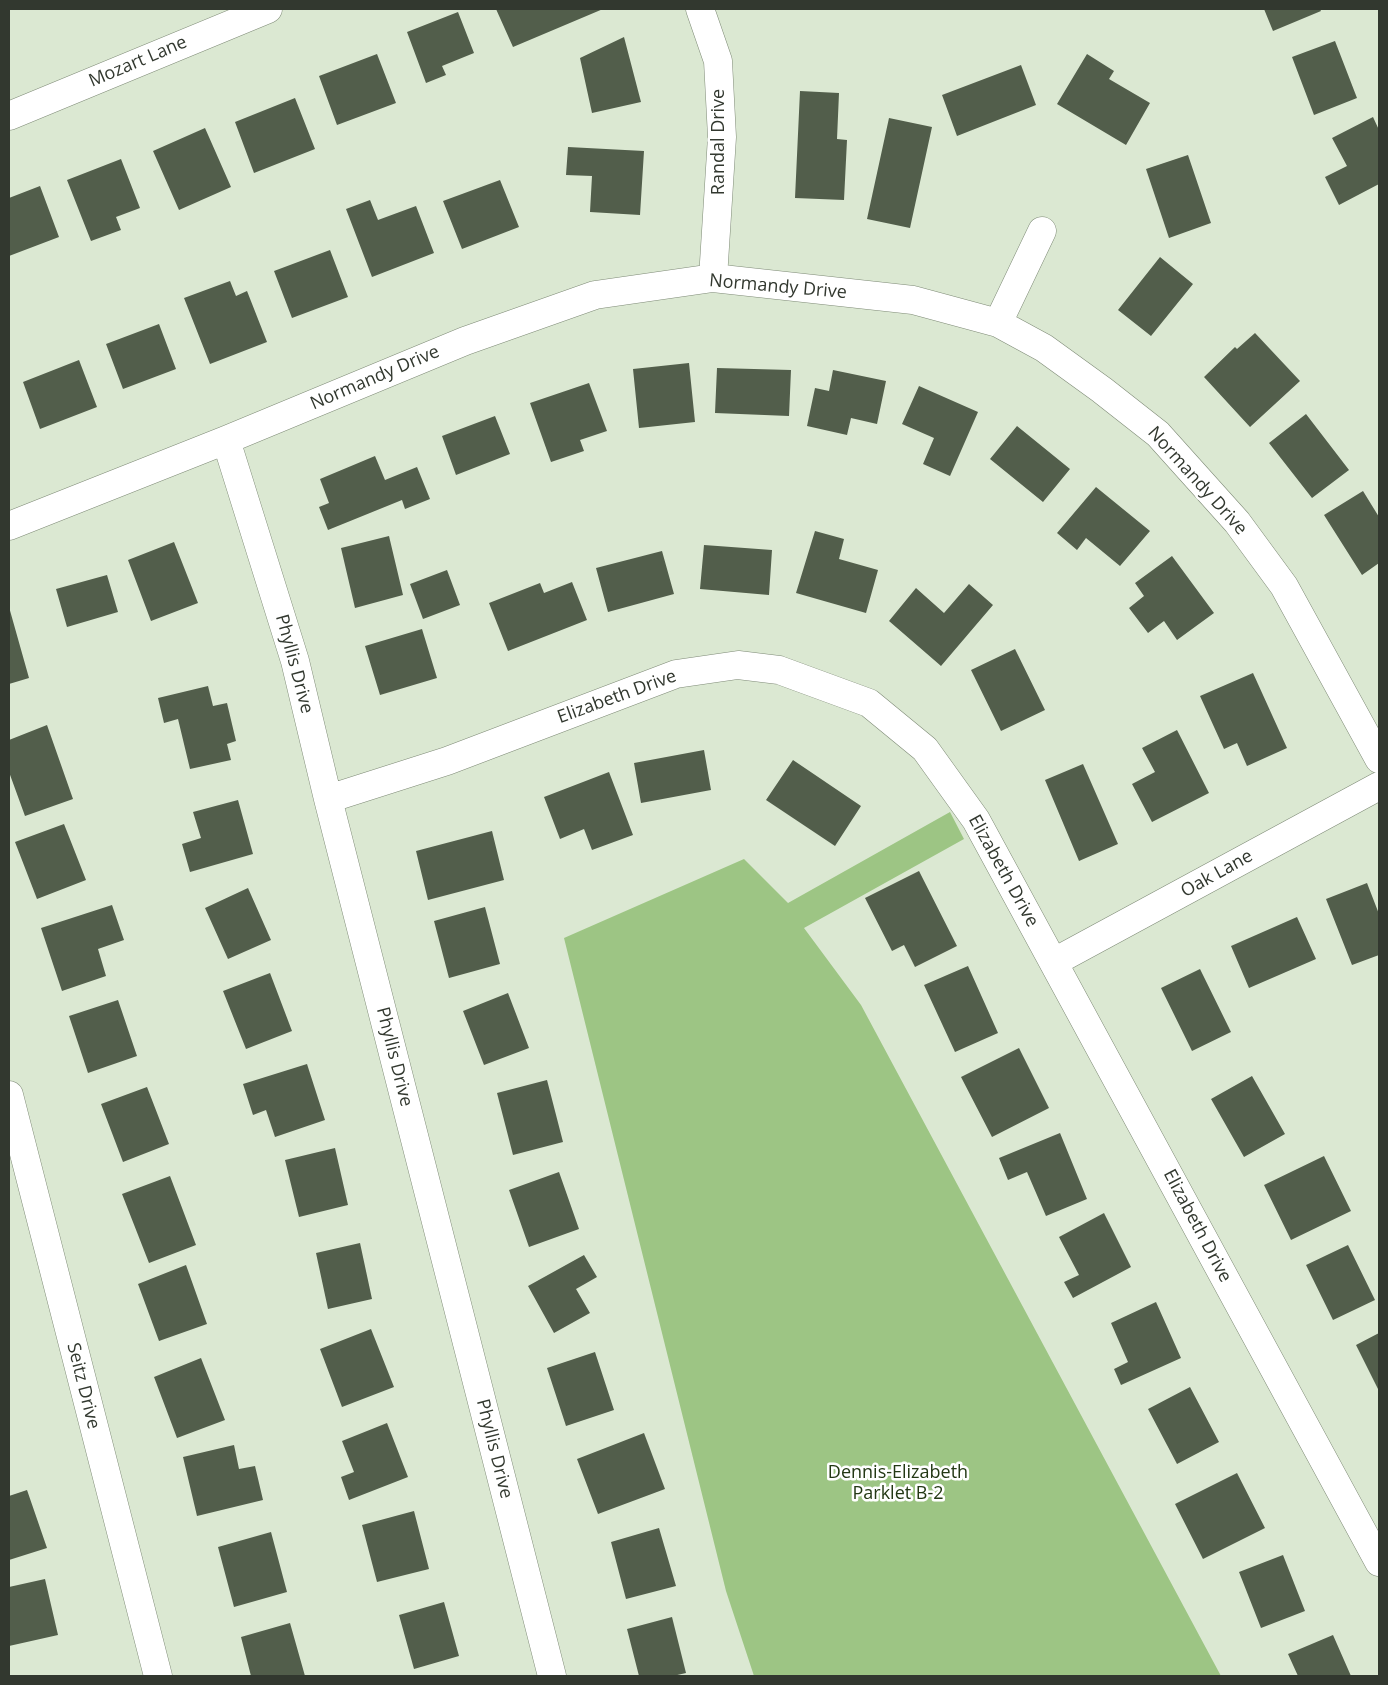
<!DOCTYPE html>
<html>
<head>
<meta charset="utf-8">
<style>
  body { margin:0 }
  #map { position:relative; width:1388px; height:1685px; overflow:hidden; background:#dbe8d2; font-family:"Open Sans",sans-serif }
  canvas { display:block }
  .frame { position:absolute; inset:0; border:10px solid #32382f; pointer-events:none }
</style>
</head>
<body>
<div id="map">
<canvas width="1388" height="1685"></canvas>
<div class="frame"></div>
</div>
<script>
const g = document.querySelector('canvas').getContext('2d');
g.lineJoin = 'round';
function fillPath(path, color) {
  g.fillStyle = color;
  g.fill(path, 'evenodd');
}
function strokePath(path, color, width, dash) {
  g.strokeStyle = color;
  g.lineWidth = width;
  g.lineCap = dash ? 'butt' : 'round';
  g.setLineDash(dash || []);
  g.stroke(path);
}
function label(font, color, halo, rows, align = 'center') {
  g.font = font + ' "Open Sans",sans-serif';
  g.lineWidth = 5;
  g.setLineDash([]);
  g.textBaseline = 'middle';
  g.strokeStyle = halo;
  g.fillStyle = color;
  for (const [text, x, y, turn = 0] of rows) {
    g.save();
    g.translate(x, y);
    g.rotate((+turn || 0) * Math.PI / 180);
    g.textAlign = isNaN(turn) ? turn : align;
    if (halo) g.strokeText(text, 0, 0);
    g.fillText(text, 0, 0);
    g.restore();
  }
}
fillPath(new Path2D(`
  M 950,812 L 964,839 L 804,928 L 861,1005 L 1221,1676 L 754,1676 L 726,1591 L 564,938 L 744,859 L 788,903 Z`), '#9dc584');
fillPath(new Path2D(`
  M 496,9 L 603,9 L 513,47 Z
  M 1264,9 L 1320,9 L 1321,11 L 1273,31 Z
  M 458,12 L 474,53 L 442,66 L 446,75 L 426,83 L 407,32 Z
  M 624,37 L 641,102 L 592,113 L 580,58 Z
  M 1335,41 L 1357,98 L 1314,115 L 1292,57 Z
  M 377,54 L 396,103 L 337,125 L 319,76 Z
  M 1087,54 L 1114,71 L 1109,79 L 1150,103 L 1126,145 L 1057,104 Z
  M 1021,65 L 1036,105 L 957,136 L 942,95 Z
  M 800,91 L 839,93 L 837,139 L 847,140 L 844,200 L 795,198 Z
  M 295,98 L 315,149 L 254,173 L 235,122 Z
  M 1373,117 L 1379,130 L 1379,184 L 1339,205 L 1325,177 L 1347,166 L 1332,138 Z
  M 889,118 L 932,127 L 910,228 L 867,219 Z
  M 205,128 L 231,187 L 179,210 L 153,151 Z
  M 568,147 L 644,151 L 640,215 L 590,212 L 592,176 L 566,175 Z
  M 1188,155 L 1211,223 L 1169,238 L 1146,169 Z
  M 121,159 L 140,208 L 116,217 L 121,230 L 91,241 L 67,180 Z
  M 500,180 L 519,227 L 462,249 L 443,201 Z
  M 40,186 L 59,237 L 9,256 L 9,198 Z
  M 370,200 L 378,220 L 416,206 L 434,253 L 372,277 L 346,209 Z
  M 330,250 L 348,297 L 292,318 L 274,271 Z
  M 1160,257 L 1193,284 L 1151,336 L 1118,310 Z
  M 230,281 L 236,296 L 247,291 L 267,342 L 210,364 L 184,298 Z
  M 159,324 L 176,369 L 123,389 L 106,344 Z
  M 1255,333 L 1300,381 L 1250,427 L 1204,377 L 1235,347 L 1237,349 Z
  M 79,360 L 97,407 L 40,429 L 23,382 Z
  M 689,363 L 695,422 L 639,428 L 633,369 Z
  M 717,368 L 791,370 L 789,416 L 715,413 Z
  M 833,370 L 886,381 L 877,424 L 851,418 L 847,435 L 807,426 L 815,388 L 829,391 Z
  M 589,383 L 607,431 L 580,440 L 584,451 L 551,462 L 530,403 Z
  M 919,386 L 978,412 L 950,476 L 923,464 L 934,438 L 902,424 Z
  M 1306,414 L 1349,470 L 1312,498 L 1269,443 Z
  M 495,416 L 510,454 L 456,475 L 442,436 Z
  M 1017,426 L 1070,469 L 1043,502 L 990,459 Z
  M 375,456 L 385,480 L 417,467 L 430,499 L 405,509 L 402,500 L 328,530 L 319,507 L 329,503 L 320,479 Z
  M 1096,487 L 1150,531 L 1120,566 L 1086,538 L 1077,550 L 1057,533 Z
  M 1363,491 L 1379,517 L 1379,563 L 1362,575 L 1324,515 Z
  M 815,531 L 844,539 L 839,559 L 878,570 L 866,613 L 796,593 Z
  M 389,536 L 403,595 L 355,608 L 341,548 Z
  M 174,542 L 198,603 L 151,621 L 128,560 Z
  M 704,545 L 772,550 L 769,595 L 700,589 Z
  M 662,551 L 674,594 L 608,612 L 596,568 Z
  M 1172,556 L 1214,613 L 1177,640 L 1164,621 L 1148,633 L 1129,608 L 1144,596 L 1135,583 Z
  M 447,570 L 460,605 L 423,619 L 410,584 Z
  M 107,575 L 118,612 L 67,627 L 56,589 Z
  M 572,582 L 587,620 L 508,651 L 489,603 L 540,583 L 544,593 Z
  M 969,584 L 993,605 L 941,666 L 889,621 L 916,588 L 944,613 Z
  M 9,607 L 29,678 L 9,684 Z
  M 422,629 L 437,678 L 380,695 L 365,646 Z
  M 1015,649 L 1045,710 L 1001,731 L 971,670 Z
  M 1253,673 L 1287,748 L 1247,766 L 1237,743 L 1224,749 L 1200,696 Z
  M 208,686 L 213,706 L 227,703 L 236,741 L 227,744 L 231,760 L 190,769 L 178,719 L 164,723 L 158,698 Z
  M 47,725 L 73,799 L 25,816 L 9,772 L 9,740 Z
  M 1177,730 L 1209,793 L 1152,822 L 1132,784 L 1155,772 L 1142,748 Z
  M 704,750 L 711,790 L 641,803 L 634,763 Z
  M 793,760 L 861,806 L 835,846 L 766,800 Z
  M 1083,764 L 1118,844 L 1079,861 L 1045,780 Z
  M 609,772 L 633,835 L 592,850 L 584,829 L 560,839 L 544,797 Z
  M 238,800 L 253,854 L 190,872 L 182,844 L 201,838 L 193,812 Z
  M 64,824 L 86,880 L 37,899 L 15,842 Z
  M 492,831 L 504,880 L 428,900 L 416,851 Z
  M 919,871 L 957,946 L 915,967 L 904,945 L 892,951 L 865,898 Z
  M 1367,883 L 1379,914 L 1379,955 L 1352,965 L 1326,899 Z
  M 248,888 L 271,940 L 228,959 L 205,908 Z
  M 112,905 L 124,940 L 98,949 L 106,976 L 62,991 L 41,928 Z
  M 485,907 L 500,964 L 449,978 L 434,921 Z
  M 1297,917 L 1316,959 L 1249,988 L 1231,946 Z
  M 968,966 L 998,1033 L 955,1052 L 924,985 Z
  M 1200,969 L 1231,1032 L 1192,1051 L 1161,988 Z
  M 270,973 L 292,1031 L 246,1049 L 223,991 Z
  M 508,993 L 529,1048 L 484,1065 L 463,1011 Z
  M 118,1000 L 137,1056 L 88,1073 L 69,1016 Z
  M 1019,1048 L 1049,1108 L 992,1137 L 961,1077 Z
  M 307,1064 L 325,1120 L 275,1137 L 266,1110 L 253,1115 L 243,1084 Z
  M 1252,1076 L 1285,1134 L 1244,1157 L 1211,1099 Z
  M 547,1080 L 563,1142 L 513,1155 L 497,1093 Z
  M 147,1087 L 169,1144 L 123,1162 L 101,1104 Z
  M 1060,1133 L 1087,1199 L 1046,1216 L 1027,1172 L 1008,1180 L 999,1158 Z
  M 335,1148 L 348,1205 L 299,1217 L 285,1160 Z
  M 1324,1156 L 1351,1211 L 1291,1240 L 1264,1185 Z
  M 559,1172 L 579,1229 L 529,1247 L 509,1190 Z
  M 170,1176 L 196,1245 L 149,1263 L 122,1194 Z
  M 1104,1213 L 1131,1267 L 1073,1298 L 1064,1282 L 1079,1275 L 1059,1237 Z
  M 360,1243 L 372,1299 L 328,1309 L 316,1253 Z
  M 1348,1245 L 1375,1300 L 1333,1320 L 1306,1265 Z
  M 584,1255 L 597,1277 L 576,1289 L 590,1313 L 554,1333 L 528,1286 Z
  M 186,1265 L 207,1324 L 159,1341 L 138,1284 Z
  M 1156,1302 L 1181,1358 L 1121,1385 L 1114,1369 L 1128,1362 L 1111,1323 Z
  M 371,1329 L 394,1387 L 342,1407 L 320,1349 Z
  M 1379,1333 L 1379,1391 L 1356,1345 Z
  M 595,1352 L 614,1410 L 566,1426 L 547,1368 Z
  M 201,1358 L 225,1420 L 177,1438 L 154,1377 Z
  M 1190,1387 L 1219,1442 L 1177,1464 L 1148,1409 Z
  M 387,1423 L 408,1477 L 349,1500 L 341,1477 L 354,1472 L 342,1441 Z
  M 644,1433 L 665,1489 L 598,1514 L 577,1459 Z
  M 234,1445 L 239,1469 L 255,1466 L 263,1500 L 197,1516 L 183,1457 Z
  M 1237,1473 L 1265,1528 L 1203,1559 L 1175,1504 Z
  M 27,1490 L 47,1548 L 9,1560 L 9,1496 Z
  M 414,1511 L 429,1569 L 377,1582 L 362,1525 Z
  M 659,1528 L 676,1586 L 626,1599 L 611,1542 Z
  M 271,1532 L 287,1592 L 234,1607 L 218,1547 Z
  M 1283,1555 L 1305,1611 L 1261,1628 L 1239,1572 Z
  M 45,1579 L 58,1635 L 9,1646 L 9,1587 Z
  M 444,1602 L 459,1656 L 414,1669 L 399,1615 Z
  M 672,1617 L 686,1673 L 673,1676 L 639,1676 L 627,1629 Z
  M 290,1623 L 305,1676 L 251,1676 L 241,1637 Z
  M 1333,1635 L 1351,1676 L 1298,1676 L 1288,1654 Z`), '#525e4b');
const minor = new Path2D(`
  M 700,9 L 718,61 L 722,137 L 713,278
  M 9,116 L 268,9
  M 998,323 L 1042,231
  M 226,440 L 295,661 L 328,799 L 552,1676
  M 9,526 L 226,440 L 465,341 L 595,295 L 713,278 L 913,300 L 998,323 L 1044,348 L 1102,390 L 1158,434 L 1237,522 L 1284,586 L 1379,759
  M 328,799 L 447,761 L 676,674 L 738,665 L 779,670 L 869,703 L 925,749 L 976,820 L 1379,1562
  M 1054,962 L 1379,786
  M 9,1095 L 158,1676`);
strokePath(minor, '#7e8a76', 29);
strokePath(minor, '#fff', 28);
label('18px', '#32382f', '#fff', [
  ["Mozart Lane",138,62,-23],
  ["Randal Drive",719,142,-90],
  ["Normandy Drive",778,287,5],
  ["Normandy Drive",375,378,-23],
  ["Normandy Drive",1197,481,48],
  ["Phyllis Drive",294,664,75],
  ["Elizabeth Drive",617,697,-20],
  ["Elizabeth Drive",1003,871,61],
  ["Oak Lane",1217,874,-29],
  ["Phyllis Drive",394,1057,76],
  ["Elizabeth Drive",1197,1226,62],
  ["Seitz Drive",83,1386,76],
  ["Phyllis Drive",494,1449,76]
]);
label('18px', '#233814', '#fff', [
  ["Dennis-Elizabeth",898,1473],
  ["Parklet B-2",898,1494]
]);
</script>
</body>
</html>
